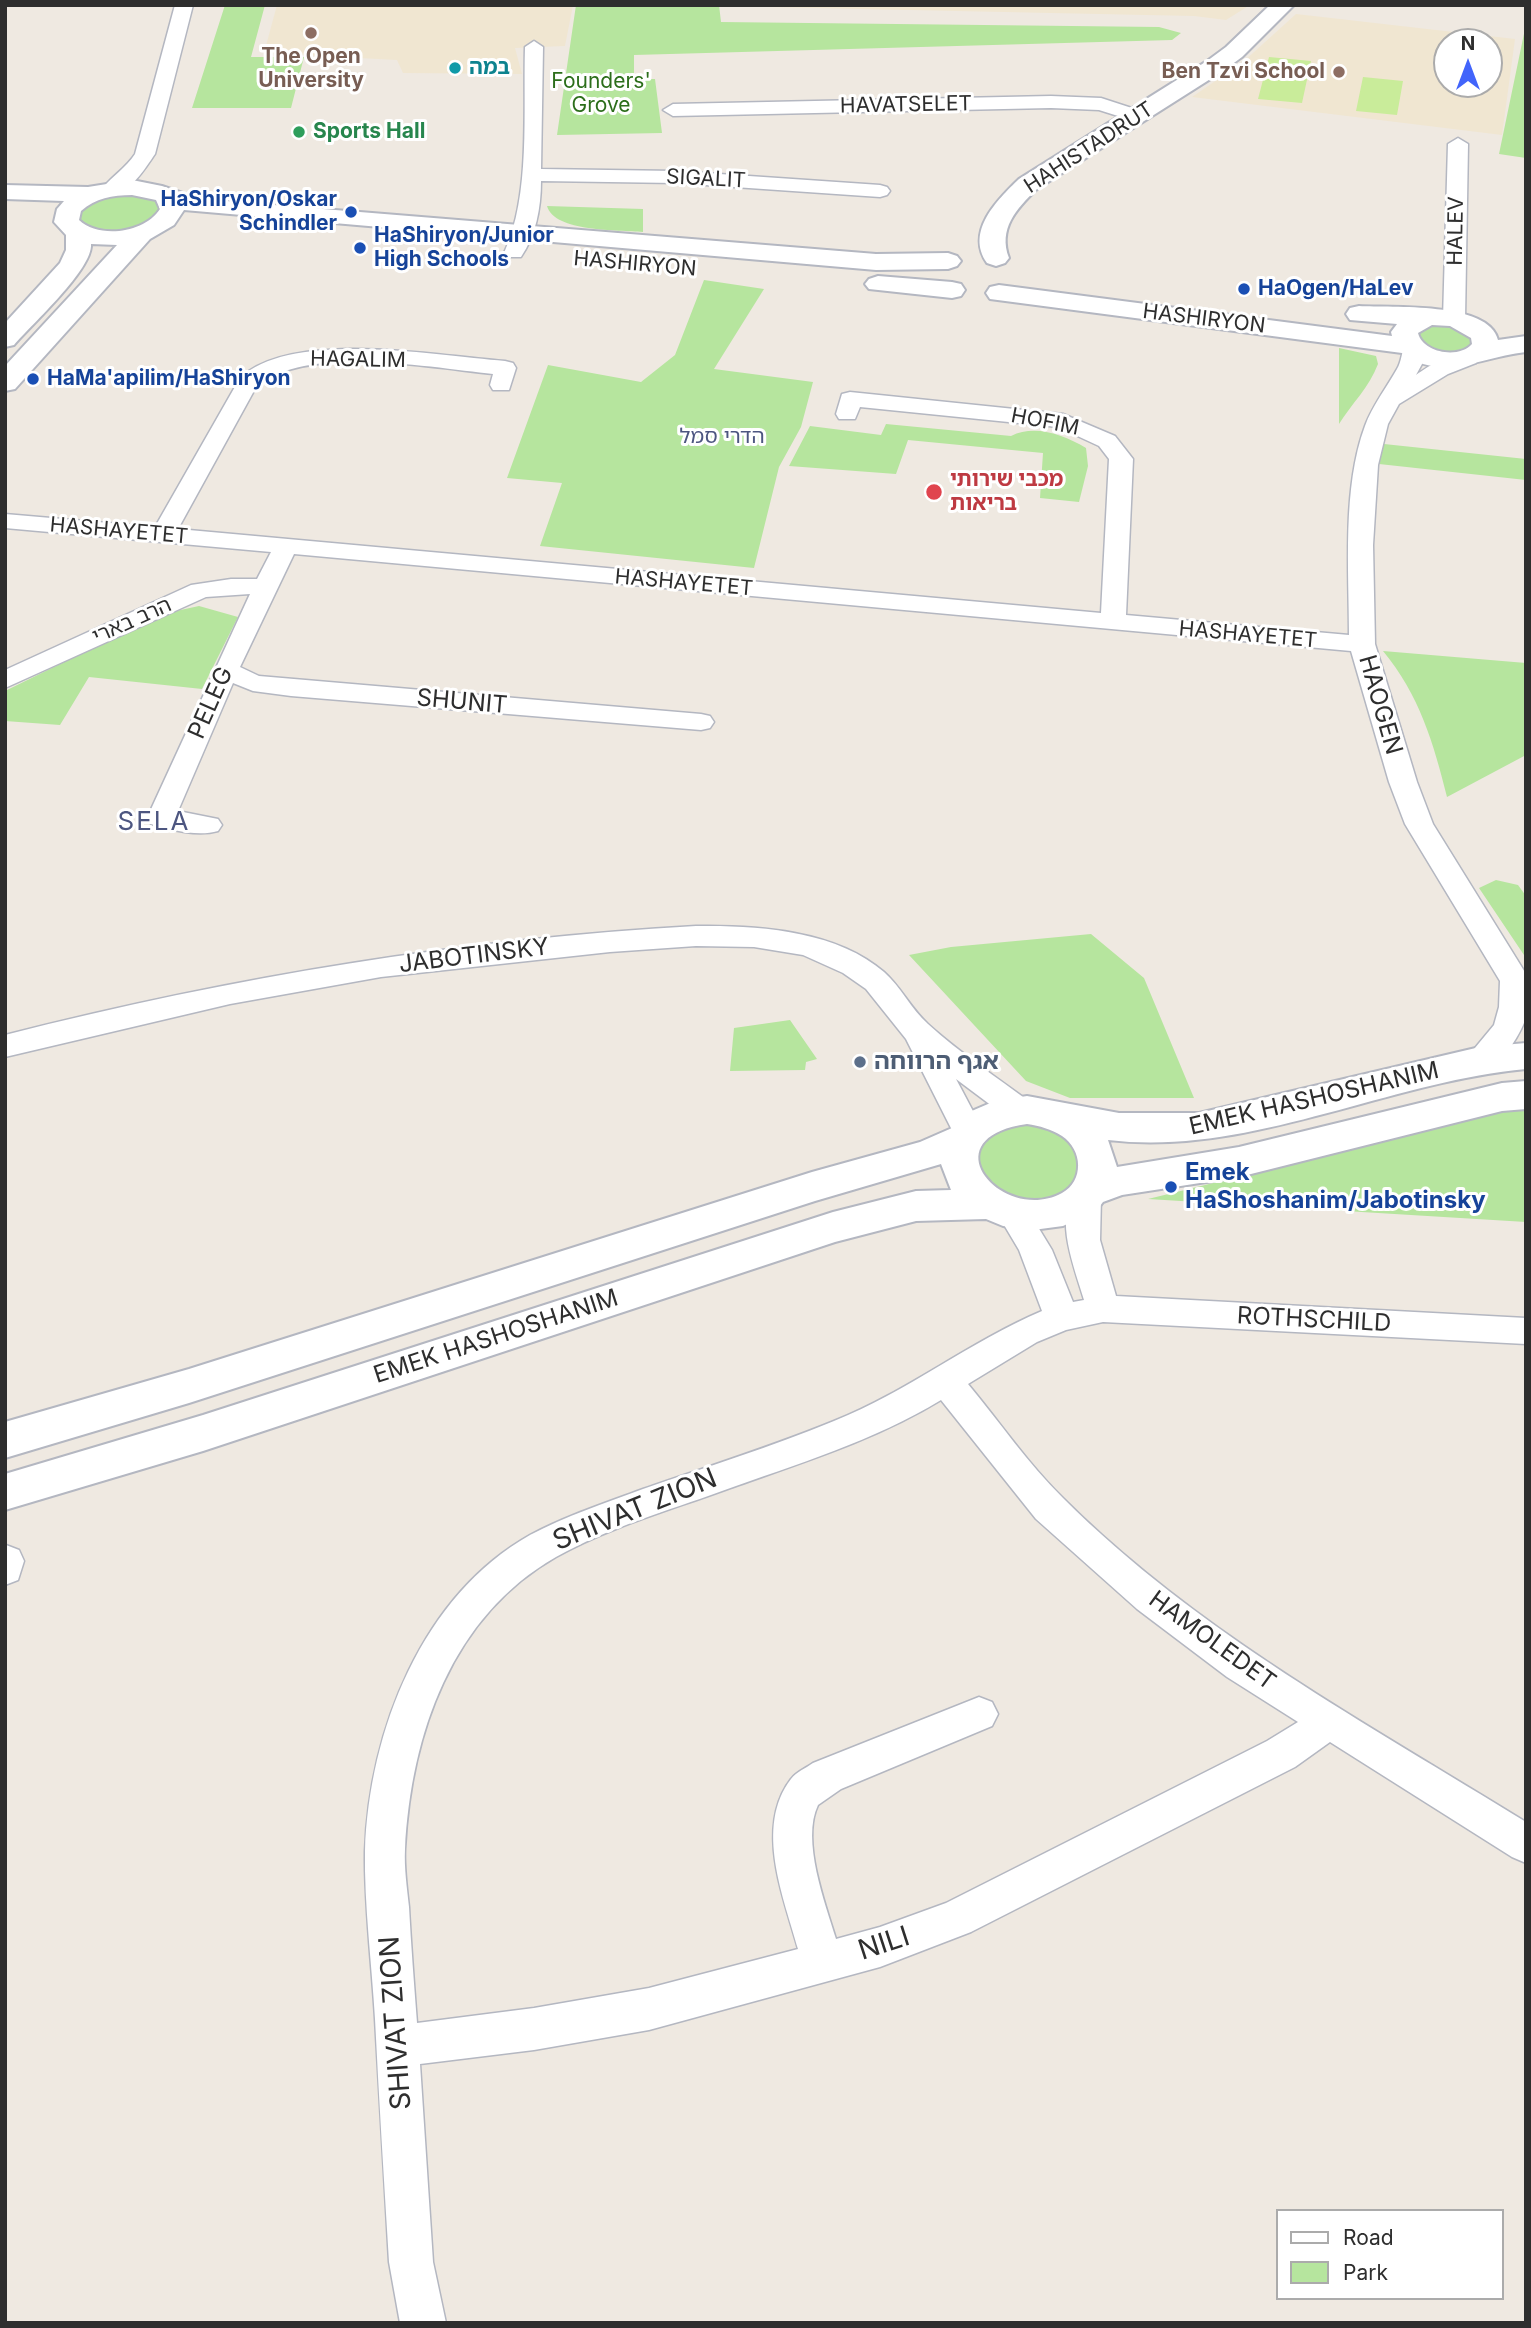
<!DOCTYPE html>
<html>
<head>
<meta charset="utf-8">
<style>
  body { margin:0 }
  #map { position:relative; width:1531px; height:2328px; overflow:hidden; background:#efe9e1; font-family:Inter,sans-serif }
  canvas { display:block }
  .frame { position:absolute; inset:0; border:7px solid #2e2e2e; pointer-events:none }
  .legend { position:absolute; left:1276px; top:2209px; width:228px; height:91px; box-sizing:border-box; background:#fff; border:2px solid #ababab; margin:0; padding:9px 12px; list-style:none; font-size:21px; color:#2e2e2e }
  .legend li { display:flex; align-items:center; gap:14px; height:35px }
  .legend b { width:35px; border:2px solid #ababab }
  .north { position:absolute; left:1433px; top:28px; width:70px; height:70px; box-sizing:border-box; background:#fff; border:2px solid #ababab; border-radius:50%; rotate:0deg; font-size:19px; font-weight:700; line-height:28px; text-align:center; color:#2e2e2e }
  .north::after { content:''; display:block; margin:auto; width:24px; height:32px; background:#4264fb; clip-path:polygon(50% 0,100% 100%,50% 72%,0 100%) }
</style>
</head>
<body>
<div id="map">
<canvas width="1531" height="2328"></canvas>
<div class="frame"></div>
<ul class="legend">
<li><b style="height:9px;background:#fff"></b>Road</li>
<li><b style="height:19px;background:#b6e59e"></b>Park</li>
</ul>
<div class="north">N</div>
</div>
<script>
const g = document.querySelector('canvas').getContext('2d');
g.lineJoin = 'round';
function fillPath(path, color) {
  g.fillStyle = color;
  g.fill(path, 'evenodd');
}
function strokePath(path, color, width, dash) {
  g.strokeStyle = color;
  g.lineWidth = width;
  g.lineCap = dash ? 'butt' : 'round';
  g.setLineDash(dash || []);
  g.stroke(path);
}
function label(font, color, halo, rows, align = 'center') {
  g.font = font + ' Inter,"Noto Sans Hebrew",sans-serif';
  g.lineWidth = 6;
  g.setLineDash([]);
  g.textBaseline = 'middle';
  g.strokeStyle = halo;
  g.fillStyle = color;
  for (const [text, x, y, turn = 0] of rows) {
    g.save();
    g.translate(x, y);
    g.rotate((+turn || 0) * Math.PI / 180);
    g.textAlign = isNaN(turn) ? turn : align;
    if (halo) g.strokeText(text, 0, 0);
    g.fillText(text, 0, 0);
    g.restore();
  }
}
fillPath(new Path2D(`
  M 277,5 L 573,5 L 565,46 L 515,48 L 522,74 L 403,73 L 397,60 L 264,53 Z
  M 765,5 L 1250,5 L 1226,20 L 1194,16 L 766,7 Z
  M 1296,14 L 1515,39 L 1502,135 L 1192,97 L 1243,62 ZM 1447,42 L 1489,42 L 1489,84 L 1447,84 Z`), '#f0e6d1');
fillPath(new Path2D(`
  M 225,5 L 265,5 L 251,57 L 304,57 L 291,108 L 192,108 Z
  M 576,5 L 719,5 L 721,22 L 1159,27 L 1181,33 L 1172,40 L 634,55 L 634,79 L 655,79 L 662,133 L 557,135 Z
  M 1526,24 L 1526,158 L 1499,154 Z
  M 118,192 L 156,198 L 162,212 C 130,236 121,236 81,226 L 76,213 L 81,206 Z
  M 547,206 L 643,209 L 643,232 C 619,230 554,232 547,206 Z
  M 704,280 L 764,289 L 714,369 L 813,382 L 801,427 L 779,467 L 754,568 L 540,546 L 562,483 L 507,478 L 548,365 L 641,382 L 675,355 Z
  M 1432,324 L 1452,325 L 1472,335 L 1474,345 C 1461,352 1441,358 1427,348 C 1423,346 1419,337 1416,333 Z
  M 1339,348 L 1376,356 L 1378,364 C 1369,388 1352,403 1339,424 Z
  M 886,424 L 1011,436 C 1035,424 1064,435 1086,448 L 1088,466 L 1079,502 L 1040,498 L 1043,453 L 908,440 L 896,474 L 789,466 L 810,426 L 881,435 Z
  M 1384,444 L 1526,459 L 1526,480 L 1379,464 Z
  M 199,606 L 238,617 L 202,689 L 89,677 L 60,725 L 5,721 L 5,691 L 162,614 Z
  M 1383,651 L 1526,663 L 1526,755 L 1447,797 C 1434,744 1419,694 1383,651 Z
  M 1496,880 L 1518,885 L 1526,896 L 1526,958 L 1479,888 Z
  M 1091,934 L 1144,978 L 1194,1098 L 1070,1098 L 1026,1081 L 909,955 L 951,947 Z
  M 790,1020 L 817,1059 L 806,1062 L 805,1070 L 730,1071 L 734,1028 Z
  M 1526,1108 L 1526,1222 L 1148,1199 L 1502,1112 Z
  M 1012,1121 L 1053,1125 L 1082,1151 L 1079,1185 L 1042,1204 L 998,1195 L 974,1168 L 980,1138 Z`), '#b6e59e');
fillPath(new Path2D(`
  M 1269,57 L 1311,61 L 1302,103 L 1258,99 Z
  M 1363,77 L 1403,81 L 1397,115 L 1356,111 Z`), '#c9ec9a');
const minor = new Path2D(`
  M 175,5 L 193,5 L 155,154 C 144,170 127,199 105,193 L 102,189 C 112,176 126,168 135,154 Z
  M 534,41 L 543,47 L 541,169 L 676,171 L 880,185 L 887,187 L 890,191 L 887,195 L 880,197 L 676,183 L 541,181 C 541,208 536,235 521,257 L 507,257 L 504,253 C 531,195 523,111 525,47 Z
  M 1051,96 L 1101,98 L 1144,112 L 1147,116 L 1137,122 L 1099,110 L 1051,108 L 673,116 L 663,110 L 673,104 Z
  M 1458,138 L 1468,144 L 1465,319 L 1462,324 L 1446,324 L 1443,319 L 1448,144 Z
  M 1414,342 L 1422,344 L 1425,349 L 1422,364 L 1416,375 C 1432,364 1456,348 1476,353 L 1479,358 L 1476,363 L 1448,374 L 1399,404 L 1388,424 L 1378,465 L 1373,545 L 1375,644 L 1417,782 L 1433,824 L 1526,974 L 1526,1018 C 1517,1041 1496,1076 1469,1068 L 1465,1060 L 1494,1025 L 1499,1007 L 1500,981 L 1405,824 L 1389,782 L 1351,651 L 294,554 L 240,667 L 259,676 L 701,714 L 710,716 L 714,722 L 710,728 L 701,730 L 291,696 L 253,691 L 233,683 L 178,811 L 218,819 L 222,825 L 218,831 C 198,837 171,830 151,824 L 147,818 L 250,594 L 206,597 L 5,688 L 5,670 L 191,585 L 231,579 L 257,579 L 271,552 L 5,528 L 5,514 L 155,527 L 240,378 C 292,329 438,356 505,361 L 513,363 L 516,368 L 509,390 L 493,390 L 490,385 L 493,374 C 432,368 300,343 255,389 L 178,529 L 1101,613 L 1109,459 L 1099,446 L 1058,427 L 860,407 L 855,419 L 839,419 L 836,414 L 842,394 L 850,392 L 1063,414 L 1115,436 L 1133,459 L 1126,615 L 1349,635 C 1349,569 1342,488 1365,426 C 1372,406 1387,387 1397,369 C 1402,361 1401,352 1406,344 Z
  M 696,926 C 756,925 836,930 884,972 C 901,987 911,1009 928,1024 C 960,1053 996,1077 1030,1102 L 1034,1110 L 1030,1118 L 1019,1121 L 1008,1118 L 956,1079 L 984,1132 L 979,1140 L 968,1144 L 957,1140 L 906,1039 L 866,989 L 843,973 L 803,955 L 754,947 L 696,946 L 610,952 L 381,977 L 230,1004 L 5,1057 L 5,1035 C 232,977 462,939 696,926 Z
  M 1085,1185 L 1096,1188 L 1101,1197 L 1100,1240 L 1116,1296 L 1526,1318 L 1526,1344 L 1103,1322 L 1066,1330 L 1037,1342 L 968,1384 C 999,1421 1028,1464 1063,1498 C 1197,1632 1366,1723 1526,1822 L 1526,1863 L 1512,1857 L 1330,1742 L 1295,1767 L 971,1932 L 880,1967 L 649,2030 L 534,2050 L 420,2064 L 433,2262 L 446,2323 L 400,2323 L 389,2262 C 384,2181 379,2100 375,2019 C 372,1966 364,1904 365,1851 C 369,1731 422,1596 530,1535 C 566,1516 605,1503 643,1489 C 706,1467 771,1447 834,1421 C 907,1392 969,1342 1042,1311 L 1019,1250 L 997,1213 L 1002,1204 L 1013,1201 L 1024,1204 L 1052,1250 L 1073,1302 L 1084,1300 C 1074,1266 1055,1222 1074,1188 ZM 941,1400 L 1036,1519 L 1137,1609 L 1227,1677 L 1298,1722 L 1267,1741 L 946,1903 L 880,1927 L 836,1939 C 825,1903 801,1840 818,1805 L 841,1789 L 992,1726 L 998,1714 L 992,1702 L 979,1697 L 813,1763 C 806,1768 796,1772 791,1779 C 754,1827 784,1898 798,1949 L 649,1988 L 534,2008 L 417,2023 C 414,1984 411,1945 409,1907 C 407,1888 404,1868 405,1849 C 411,1735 451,1617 556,1557 C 608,1528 667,1511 722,1491 C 797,1464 874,1441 941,1400 Z
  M 6,1545 L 19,1550 L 24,1561 L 18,1580 L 5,1585 Z`);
const tertiary = new Path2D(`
  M 1270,5 L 1294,5 L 1242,57 L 1223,71 L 1037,189 C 1016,209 998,229 1009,258 L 1005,263 L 996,266 L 987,263 C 965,232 997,200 1019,179 L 1207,61 L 1226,47 Z
  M 132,180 L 162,186 L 200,199 L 876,254 L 948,253 L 957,256 L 961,261 L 957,266 L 948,269 L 876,270 L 184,210 L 174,225 L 150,239 L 15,389 L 5,391 L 5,366 L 117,245 L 91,244 C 93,269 32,324 14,345 L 5,347 L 5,323 L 60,263 L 66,250 L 66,235 L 54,222 L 57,209 L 64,201 L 5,199 L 5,185 L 88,187 ZM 132,195 L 156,200 L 160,209 C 145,233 99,239 79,220 L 81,211 C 96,198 112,195 132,195 Z
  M 878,276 L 952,282 L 961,284 L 965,290 L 961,296 L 952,298 L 869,289 L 865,284 L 869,279 Z
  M 999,285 L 1392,336 L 1391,332 L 1397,324 L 1350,320 L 1346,314 L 1350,308 L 1359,306 C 1391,308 1489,301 1498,340 L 1526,336 L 1526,352 C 1483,356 1442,383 1402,353 L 990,299 L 986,293 L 990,287 ZM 1432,325 L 1450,326 L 1471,338 L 1472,344 C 1459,359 1423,353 1418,333 Z
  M 1526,1043 L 1526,1069 C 1386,1082 1249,1157 1108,1140 L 1117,1167 L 1239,1147 L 1502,1083 L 1526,1081 L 1526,1109 L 1502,1111 L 1239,1177 L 1122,1195 L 1103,1202 L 1097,1210 L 1063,1226 L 1033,1230 L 1003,1226 L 986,1219 L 916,1221 L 835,1242 L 203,1451 L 5,1510 L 5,1474 L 203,1415 L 833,1212 L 916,1191 L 951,1190 L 941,1164 L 815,1201 L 189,1403 L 5,1458 L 5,1422 L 189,1369 L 812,1172 L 920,1142 L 952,1128 L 960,1116 L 995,1101 L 1027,1096 L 1119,1113 L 1199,1113 L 1480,1047 ZM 1027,1124 C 1040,1126 1051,1129 1062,1136 C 1083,1150 1084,1181 1062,1193 C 1003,1225 927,1138 1027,1124 Z`);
strokePath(minor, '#b4b7c1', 3);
strokePath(tertiary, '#b4b7c1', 4);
fillPath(minor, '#fff');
fillPath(tertiary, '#fff');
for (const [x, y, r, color] of [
  [311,33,7,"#8d6e63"],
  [455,68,7,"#0f9aa8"],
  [1339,72,7,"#8d6e63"],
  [299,132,7,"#2e9e5b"],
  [351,212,7,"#1a4fb4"],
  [360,248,7,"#1a4fb4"],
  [1244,289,7,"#1a4fb4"],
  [33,379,7,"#1a4fb4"],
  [934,492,9,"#e0444e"],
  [860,1062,7,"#5c6f8a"],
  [1171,1187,7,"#1a4fb4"]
]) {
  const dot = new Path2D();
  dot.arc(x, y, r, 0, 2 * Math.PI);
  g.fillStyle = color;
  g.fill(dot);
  strokePath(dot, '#fff', 2.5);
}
label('bold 21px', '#785e54', '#fff', [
  ["The Open",311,57],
  ["University",311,81],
  ["Ben Tzvi School",1325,72,"right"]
]);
label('bold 21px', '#0d838f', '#fff', [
  ["במה",469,68]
], 'left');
label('21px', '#2c6e1b', '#fff', [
  ["Founders'",601,82],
  ["Grove",601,106]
]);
label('21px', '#2e2e2e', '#fff', [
  ["HAVATSELET",906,105,-1],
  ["HAHISTADRUT",1089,148,-33],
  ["SIGALIT",706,179,3],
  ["HALEV",1456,231,-89],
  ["HASHIRYON",635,264,5],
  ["HASHIRYON",1204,319,7],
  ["HAGALIM",358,360,1],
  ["HOFIM",1045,422,11],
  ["HASHAYETET",119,531,5],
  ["HASHAYETET",684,583,5],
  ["הרב בארי",132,621,-24],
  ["HASHAYETET",1248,635,5]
]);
label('bold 21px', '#27864d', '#fff', [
  ["Sports Hall",313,132]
], 'left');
label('bold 21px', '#164399', '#fff', [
  ["HaShiryon/Oskar",337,200,"right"],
  ["Schindler",337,224,"right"],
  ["HaShiryon/Junior",374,236],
  ["High Schools",374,260],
  ["HaOgen/HaLev",1258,289],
  ["HaMa'apilim/HaShiryon",47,379]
], 'left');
label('21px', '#4d5680', '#fff', [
  ["הדרי סמל",722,437]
]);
label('bold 21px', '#be3a42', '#fff', [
  ["מכבי שירותי",950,480],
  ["בריאות",950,504]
], 'left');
label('24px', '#2e2e2e', '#fff', [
  ["SHUNIT",462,702,5],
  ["PELEG",211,703,-66],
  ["HAOGEN",1380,705,74],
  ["JABOTINSKY",474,956,-7],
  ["EMEK HASHOSHANIM",1314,1099,-13],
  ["ROTHSCHILD",1314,1320,3],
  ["EMEK HASHOSHANIM",496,1337,-18],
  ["HAMOLEDET",1212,1641,36]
]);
label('bold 24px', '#4e5e75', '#fff', [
  ["אגף הרווחה",874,1062]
], 'left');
label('bold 24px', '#164399', '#fff', [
  ["Emek",1185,1173],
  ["HaShoshanim/Jabotinsky",1185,1201]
], 'left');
g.letterSpacing = '2px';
label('26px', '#4d5680', '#fff', [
  ["SELA",154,822]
]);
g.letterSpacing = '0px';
label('28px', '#2e2e2e', '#fff', [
  ["SHIVAT ZION",635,1510,-22],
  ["NILI",884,1944,-18],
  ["SHIVAT ZION",396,2023,-94]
]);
</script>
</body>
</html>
